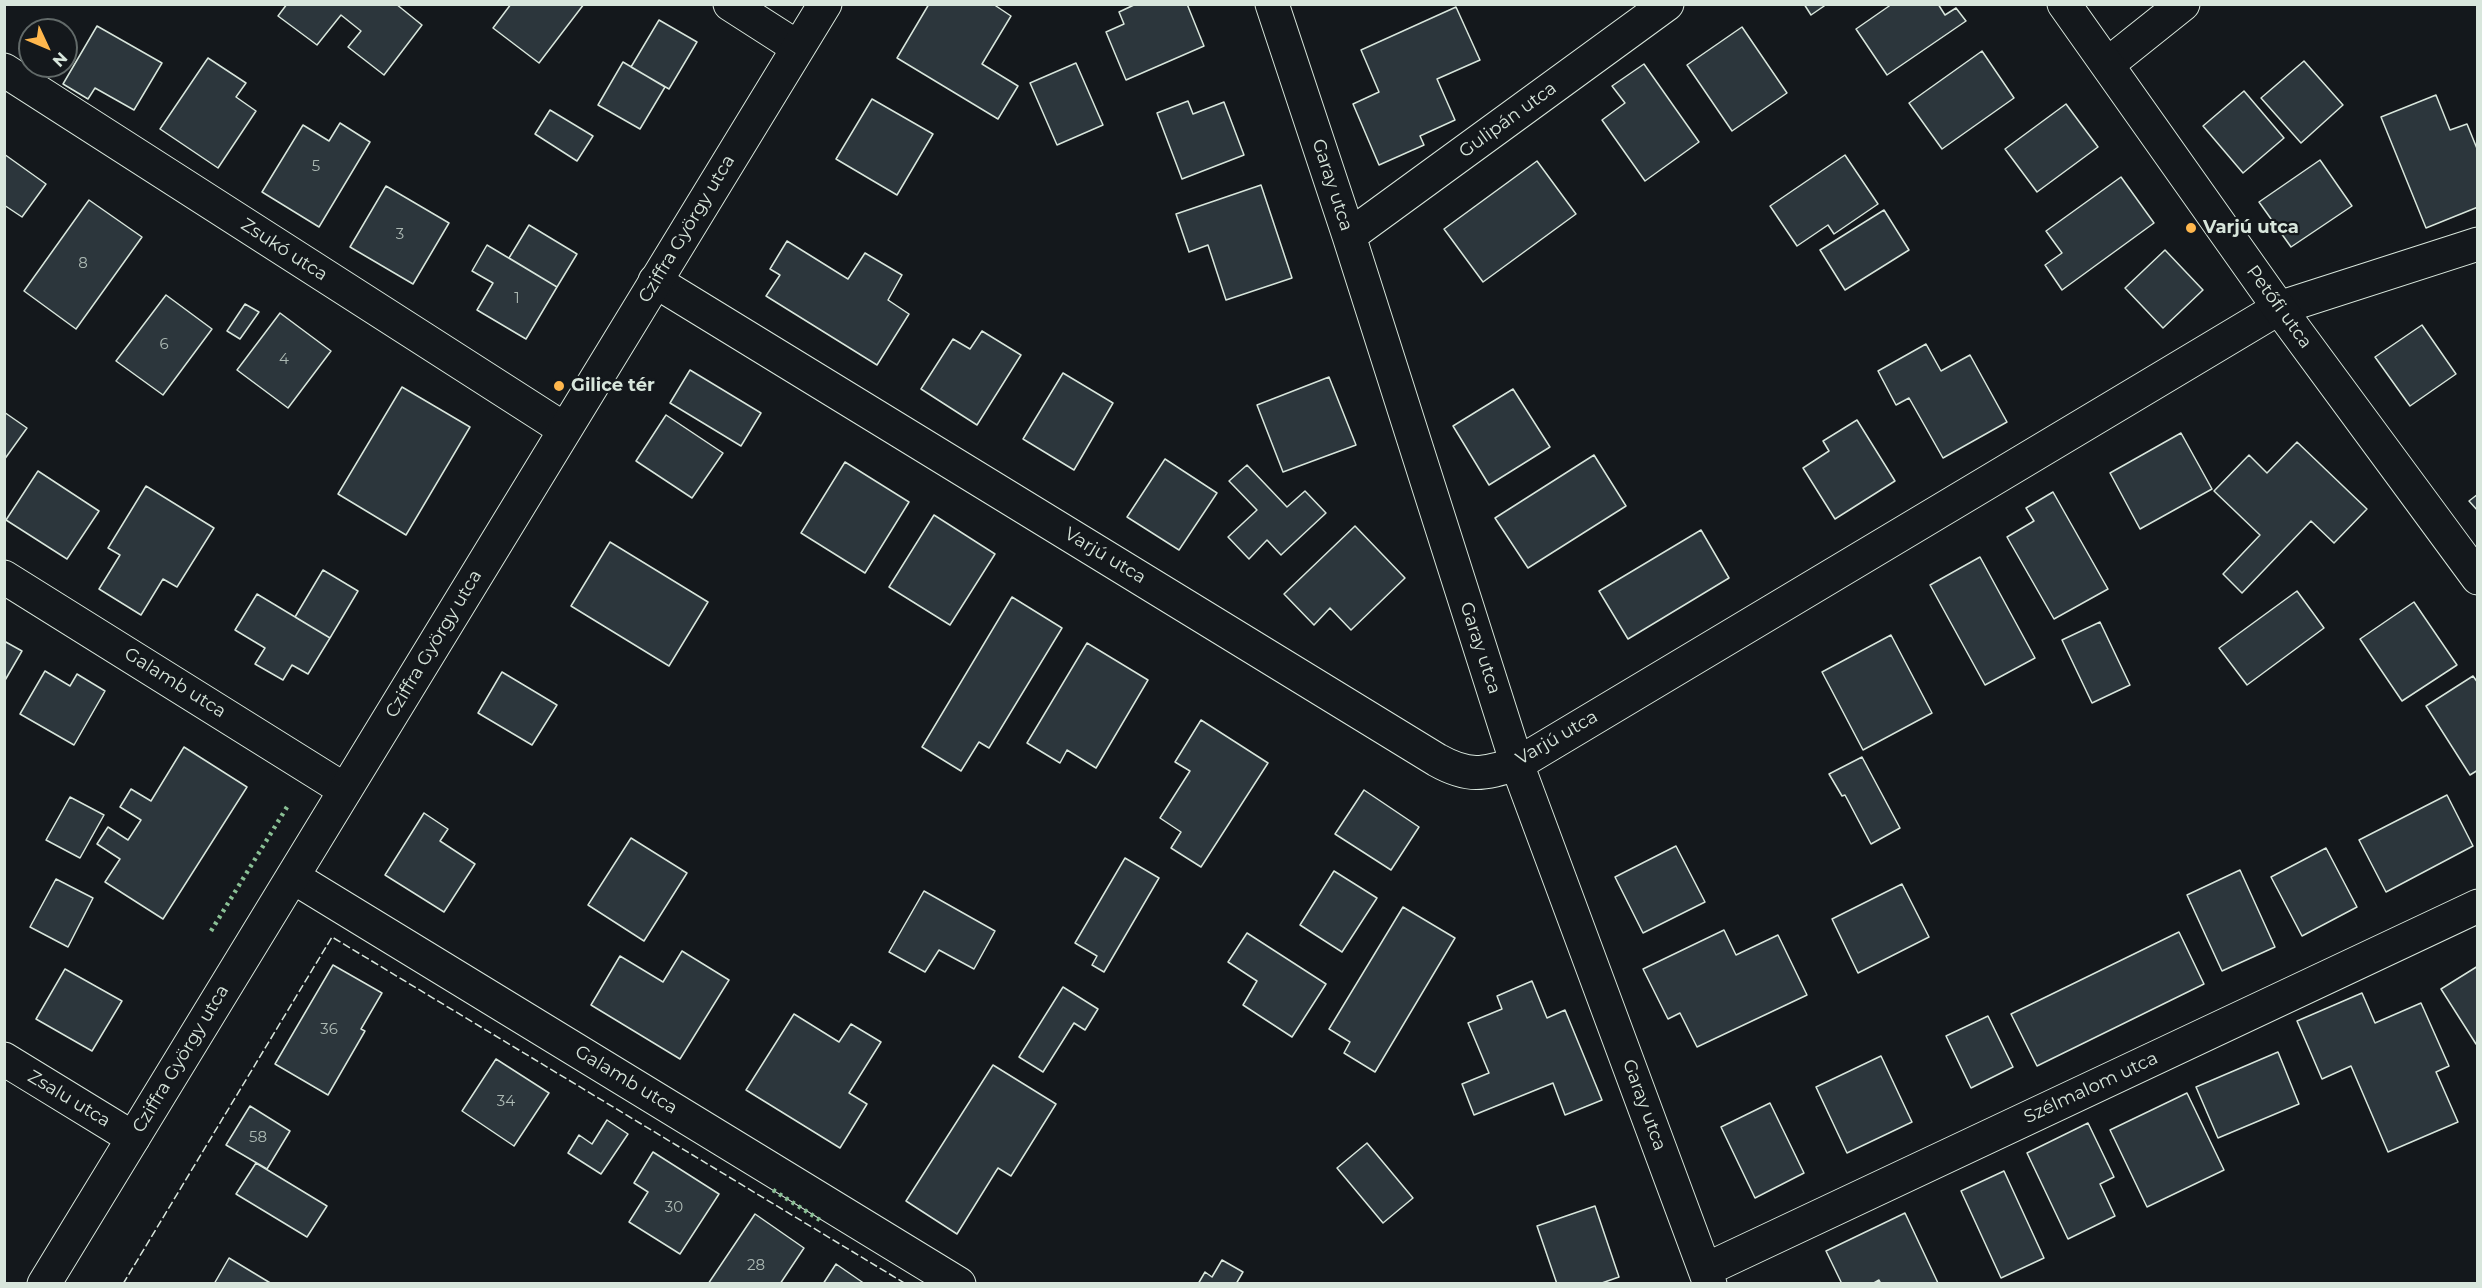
<!DOCTYPE html>
<html>
<head>
<meta charset="utf-8">
<style>
  body { margin:0 }
  #map { position:relative; width:2482px; height:1288px; overflow:hidden; background:#14181c; font-family:Montserrat,sans-serif }
  canvas { display:block }
  .frame { position:absolute; inset:0; border:6px solid #d8e6dc; pointer-events:none }
  .north { position:absolute; left:18px; top:18px; width:60px; height:60px; box-sizing:border-box; background:#14181c; border:2px solid #626a69; border-radius:50%; rotate:134deg; font-size:16px; font-weight:700; line-height:24px; text-align:center; color:#d8e6dc }
  .north::after { content:''; display:block; margin:auto; width:21px; height:27px; background:#ffb74d; clip-path:polygon(50% 0,100% 100%,50% 72%,0 100%) }
</style>
</head>
<body>
<div id="map">
<canvas width="2482" height="1288"></canvas>
<div class="frame"></div>
<div class="north">N</div>
</div>
<script>
const g = document.querySelector('canvas').getContext('2d');
g.lineJoin = 'round';
function fillPath(path, color) {
  g.fillStyle = color;
  g.fill(path, 'evenodd');
}
function strokePath(path, color, width, dash) {
  g.strokeStyle = color;
  g.lineWidth = width;
  g.lineCap = dash ? 'butt' : 'round';
  g.setLineDash(dash || []);
  g.stroke(path);
}
function label(font, color, halo, rows, align = 'center') {
  g.font = font + ' Montserrat,sans-serif';
  g.lineWidth = 4.5;
  g.setLineDash([]);
  g.textBaseline = 'middle';
  g.strokeStyle = halo;
  g.fillStyle = color;
  for (const [text, x, y, turn = 0] of rows) {
    g.save();
    g.translate(x, y);
    g.rotate((+turn || 0) * Math.PI / 180);
    g.textAlign = isNaN(turn) ? turn : align;
    if (halo) g.strokeText(text, 0, 0);
    g.fillText(text, 0, 0);
    g.restore();
  }
}
const building = new Path2D(`
  M 287,4 L 396,4 L 422,25 L 384,75 L 348,47 L 361,31 L 341,15 L 317,45 L 278,16 Z
  M 511,4 L 584,4 L 539,63 L 493,28 Z
  M 929,4 L 993,4 L 1011,16 L 982,64 L 1018,86 L 998,119 L 897,58 Z
  M 1136,4 L 1187,4 L 1204,46 L 1126,80 L 1106,32 L 1124,24 L 1119,12 Z
  M 1804,4 L 1827,4 L 1811,15 Z
  M 1892,4 L 1938,4 L 1945,15 L 1956,8 L 1966,21 L 1887,75 L 1856,29 Z
  M 1456,7 L 1480,60 L 1437,79 L 1455,120 L 1420,136 L 1424,145 L 1379,165 L 1353,104 L 1379,92 L 1361,50 Z
  M 659,20 L 697,42 L 669,89 L 631,67 Z
  M 97,26 L 162,63 L 134,110 L 95,88 L 88,99 L 63,84 Z
  M 1742,27 L 1787,93 L 1732,131 L 1687,65 Z
  M 1982,51 L 2014,98 L 1942,149 L 1909,103 Z
  M 208,58 L 246,83 L 236,97 L 256,111 L 218,168 L 160,129 Z
  M 2304,61 L 2343,105 L 2301,143 L 2261,98 Z
  M 623,62 L 665,87 L 640,129 L 598,105 Z
  M 1076,63 L 1103,125 L 1057,145 L 1030,83 Z
  M 1644,64 L 1699,142 L 1645,181 L 1602,120 L 1625,103 L 1612,86 Z
  M 2244,91 L 2284,138 L 2243,173 L 2203,126 Z
  M 2436,95 L 2450,130 L 2467,124 L 2478,151 L 2478,207 L 2426,228 L 2381,117 Z
  M 872,99 L 933,134 L 897,195 L 836,159 Z
  M 1188,101 L 1193,114 L 1224,102 L 1244,155 L 1182,179 L 1157,113 Z
  M 2066,104 L 2098,147 L 2037,192 L 2005,149 Z
  M 550,110 L 593,136 L 577,161 L 535,134 Z
  M 340,123 L 370,142 L 319,227 L 262,192 L 303,125 L 329,141 Z
  M 4,154 L 46,184 L 22,217 L 4,205 Z
  M 1845,155 L 1878,204 L 1834,234 L 1828,225 L 1797,246 L 1770,206 Z
  M 2320,160 L 2352,206 L 2291,247 L 2259,202 Z
  M 1537,161 L 1576,214 L 1483,282 L 1444,229 Z
  M 2121,177 L 2154,223 L 2062,290 L 2045,265 L 2062,253 L 2046,231 Z
  M 1261,185 L 1292,278 L 1226,300 L 1208,245 L 1189,252 L 1176,214 Z
  M 386,186 L 449,223 L 413,284 L 350,247 Z
  M 89,200 L 142,237 L 76,329 L 24,291 Z
  M 1884,210 L 1909,250 L 1845,290 L 1820,250 Z
  M 529,225 L 577,254 L 557,287 L 509,258 Z
  M 787,241 L 848,279 L 865,253 L 902,275 L 888,300 L 909,314 L 877,365 L 766,296 L 780,275 L 770,269 Z
  M 487,245 L 557,287 L 526,339 L 477,310 L 493,283 L 472,271 Z
  M 2165,250 L 2203,290 L 2163,328 L 2125,288 Z
  M 166,295 L 212,329 L 163,395 L 116,361 Z
  M 245,304 L 259,312 L 240,339 L 227,331 Z
  M 280,313 L 331,351 L 288,408 L 237,370 Z
  M 2422,325 L 2456,374 L 2410,406 L 2375,357 Z
  M 982,331 L 1021,355 L 977,425 L 921,389 L 953,339 L 970,349 Z
  M 1926,344 L 1941,371 L 1970,355 L 2007,422 L 1943,458 L 1909,398 L 1896,405 L 1878,371 Z
  M 690,370 L 761,413 L 741,446 L 670,403 Z
  M 1063,373 L 1113,403 L 1074,470 L 1023,439 Z
  M 1329,377 L 1356,445 L 1283,472 L 1257,405 Z
  M 402,387 L 470,427 L 406,535 L 338,494 Z
  M 1513,389 L 1550,447 L 1489,485 L 1453,426 Z
  M 4,412 L 27,428 L 4,460 Z
  M 666,415 L 723,453 L 692,498 L 636,461 Z
  M 1857,420 L 1895,481 L 1835,519 L 1803,468 L 1829,451 L 1823,441 Z
  M 2181,433 L 2212,489 L 2140,529 L 2110,473 Z
  M 2297,442 L 2367,509 L 2334,543 L 2311,521 L 2242,593 L 2223,574 L 2260,535 L 2214,491 L 2249,455 L 2267,473 Z
  M 1594,455 L 1626,506 L 1528,568 L 1495,518 Z
  M 1165,459 L 1217,493 L 1179,550 L 1127,517 Z
  M 845,462 L 909,502 L 865,573 L 801,533 Z
  M 1247,465 L 1287,507 L 1305,491 L 1326,513 L 1281,555 L 1267,540 L 1249,559 L 1228,537 L 1257,510 L 1229,481 Z
  M 38,471 L 99,511 L 67,559 L 6,520 Z
  M 146,486 L 214,528 L 177,587 L 163,579 L 141,615 L 99,589 L 120,555 L 108,548 Z
  M 2053,492 L 2108,589 L 2054,619 L 2007,537 L 2034,521 L 2026,508 Z
  M 2478,494 L 2478,511 L 2469,501 Z
  M 934,515 L 995,554 L 950,625 L 889,587 Z
  M 1355,526 L 1405,578 L 1351,630 L 1330,608 L 1314,625 L 1284,594 Z
  M 1701,530 L 1729,578 L 1628,639 L 1599,591 Z
  M 610,542 L 708,602 L 669,666 L 571,606 Z
  M 1980,557 L 2035,658 L 1985,685 L 1930,585 Z
  M 323,570 L 358,591 L 330,638 L 295,617 Z
  M 2297,591 L 2324,628 L 2247,685 L 2219,648 Z
  M 257,594 L 330,638 L 308,674 L 292,665 L 283,680 L 255,664 L 265,648 L 235,630 Z
  M 1012,597 L 1062,628 L 989,748 L 979,742 L 961,771 L 922,747 Z
  M 2414,602 L 2457,665 L 2402,701 L 2360,639 Z
  M 2100,622 L 2130,685 L 2092,703 L 2062,640 Z
  M 1891,635 L 1932,713 L 1863,750 L 1822,672 Z
  M 4,641 L 22,651 L 4,682 Z
  M 1087,643 L 1148,680 L 1096,768 L 1067,750 L 1060,763 L 1027,743 Z
  M 45,671 L 70,686 L 77,674 L 105,691 L 74,745 L 20,714 Z
  M 502,672 L 557,705 L 532,745 L 478,713 Z
  M 2473,676 L 2478,683 L 2478,770 L 2470,775 L 2426,706 Z
  M 1201,720 L 1268,763 L 1201,867 L 1171,848 L 1181,832 L 1160,818 L 1190,771 L 1175,762 Z
  M 184,747 L 247,787 L 163,919 L 105,882 L 120,859 L 97,844 L 108,827 L 128,840 L 141,820 L 120,807 L 131,789 L 151,801 Z
  M 1862,757 L 1900,828 L 1871,844 L 1845,795 L 1842,796 L 1829,774 Z
  M 1364,790 L 1419,827 L 1391,870 L 1335,834 Z
  M 2447,795 L 2473,846 L 2386,892 L 2359,840 Z
  M 70,797 L 104,815 L 80,858 L 46,840 Z
  M 424,813 L 448,829 L 440,841 L 475,864 L 444,912 L 385,875 Z
  M 631,838 L 687,873 L 644,941 L 588,905 Z
  M 1676,846 L 1705,902 L 1643,933 L 1615,877 Z
  M 2326,848 L 2357,907 L 2302,936 L 2271,877 Z
  M 1125,858 L 1159,878 L 1104,972 L 1092,965 L 1097,956 L 1075,943 Z
  M 2240,870 L 2275,947 L 2222,971 L 2187,895 Z
  M 1334,871 L 1377,898 L 1342,952 L 1300,925 Z
  M 56,879 L 93,898 L 68,947 L 30,927 Z
  M 1902,884 L 1929,937 L 1858,973 L 1832,919 Z
  M 924,891 L 995,931 L 974,969 L 939,950 L 925,972 L 889,952 Z
  M 1403,907 L 1455,938 L 1375,1072 L 1344,1053 L 1350,1042 L 1329,1029 Z
  M 1724,930 L 1736,955 L 1778,935 L 1807,995 L 1697,1047 L 1680,1013 L 1668,1019 L 1643,969 Z
  M 2179,932 L 2204,984 L 2037,1066 L 2011,1014 Z
  M 1247,933 L 1326,984 L 1292,1037 L 1243,1005 L 1257,981 L 1228,962 Z
  M 682,951 L 729,980 L 680,1059 L 591,1005 L 620,956 L 663,982 Z
  M 333,965 L 382,993 L 361,1029 L 365,1031 L 328,1095 L 275,1064 Z
  M 2478,966 L 2478,1043 L 2476,1044 L 2441,989 Z
  M 65,969 L 122,1001 L 92,1051 L 36,1019 Z
  M 1532,981 L 1547,1018 L 1565,1010 L 1602,1100 L 1565,1115 L 1553,1083 L 1474,1115 L 1462,1084 L 1489,1073 L 1468,1023 L 1502,1009 L 1497,996 Z
  M 1063,987 L 1098,1009 L 1085,1030 L 1074,1023 L 1043,1072 L 1019,1057 Z
  M 2362,993 L 2375,1023 L 2421,1003 L 2449,1066 L 2436,1072 L 2458,1122 L 2388,1152 L 2351,1066 L 2322,1079 L 2297,1021 Z
  M 794,1014 L 839,1042 L 851,1024 L 881,1042 L 849,1093 L 867,1104 L 840,1148 L 746,1090 Z
  M 1988,1016 L 2013,1067 L 1971,1088 L 1946,1036 Z
  M 2278,1052 L 2299,1104 L 2218,1138 L 2196,1087 Z
  M 1881,1056 L 1912,1122 L 1847,1153 L 1816,1087 Z
  M 496,1059 L 549,1093 L 514,1146 L 462,1111 Z
  M 993,1065 L 1056,1104 L 1011,1176 L 998,1168 L 957,1234 L 906,1201 Z
  M 2187,1093 L 2224,1170 L 2147,1207 L 2110,1130 Z
  M 1770,1103 L 1804,1173 L 1755,1198 L 1721,1127 Z
  M 250,1106 L 290,1131 L 267,1169 L 226,1145 Z
  M 607,1120 L 628,1134 L 601,1174 L 568,1153 L 579,1135 L 592,1144 Z
  M 2088,1123 L 2114,1177 L 2100,1184 L 2115,1216 L 2068,1239 L 2027,1153 Z
  M 1367,1143 L 1413,1198 L 1383,1223 L 1337,1168 Z
  M 653,1152 L 719,1194 L 680,1254 L 629,1222 L 648,1192 L 634,1183 Z
  M 256,1163 L 327,1206 L 307,1237 L 236,1194 Z
  M 2004,1171 L 2044,1258 L 2001,1278 L 1961,1191 Z
  M 1595,1206 L 1619,1277 L 1599,1284 L 1557,1284 L 1537,1226 Z
  M 1905,1213 L 1938,1283 L 1881,1284 L 1879,1280 L 1872,1284 L 1842,1284 L 1826,1251 Z
  M 755,1214 L 804,1248 L 780,1284 L 708,1284 Z
  M 229,1258 L 272,1284 L 214,1284 Z
  M 1222,1260 L 1243,1272 L 1236,1284 L 1198,1284 L 1205,1272 L 1212,1277 Z
  M 836,1264 L 865,1284 L 823,1284 Z`);
fillPath(building, '#2c363c');
strokePath(building, '#d8e6dc', 1.5);
const minor = new Path2D(`
  M 730,4 L 797,47
  M 1272,4 L 1349,236 L 1517,764 L 1710,1284
  M 2108,64 L 2183,4
  M 4,70 L 564,429
  M 1349,236 L 1667,4
  M 655,281 L 1437,760 C 1469,778 1483,774 1517,764 L 2279,308 L 2478,244
  M 4,577 L 345,790
  M 293,877 L 959,1284
  M 4,1059 L 133,1138
  M 1705,1270 L 2478,906`);
const tertiary = new Path2D(`
  M 44,1284 L 825,4`);
const secondary = new Path2D(`
  M 2064,4 L 2279,308 L 2478,578`);
strokePath(minor, '#d8e6dc', 35);
strokePath(tertiary, '#d8e6dc', 35);
strokePath(secondary, '#d8e6dc', 35);
strokePath(minor, '#14181c', 33);
strokePath(tertiary, '#14181c', 33);
strokePath(secondary, '#14181c', 33);
strokePath(new Path2D(`
  M 211,931 L 287,807
  M 773,1190 L 823,1222`), '#8ac095', 4.5, [3, 4.5]);
strokePath(new Path2D(`
  M 123,1284 L 332,937 L 906,1284`), '#d8e6dc', 1.5, [8, 3]);
for (const [x, y, r, color] of [
  [2191,228,6,"#ffb74d"],
  [559,386,6,"#ffb74d"]
]) {
  const dot = new Path2D();
  dot.arc(x, y, r, 0, 2 * Math.PI);
  g.fillStyle = color;
  g.fill(dot);
  strokePath(dot, '#14181c', 2);
}
label('15px', '#adbab4', null, [
  ["5",316,167],
  ["3",400,235],
  ["8",83,264],
  ["1",517,299],
  ["6",164,345],
  ["4",284,360],
  ["36",329,1030],
  ["34",506,1102],
  ["58",258,1138],
  ["30",674,1208],
  ["28",756,1266]
]);
label('18px', '#d8e6dc', '#14181c', [
  ["Gulipán utca",1508,120,-36],
  ["Garay utca",1332,185,72],
  ["Cziffra György utca",687,229,-59],
  ["Zsukó utca",284,250,33],
  ["Petőfi utca",2279,307,54],
  ["Varjú utca",1105,556,31],
  ["Cziffra György utca",434,644,-59],
  ["Garay utca",1480,648,72],
  ["Galamb utca",175,683,32],
  ["Varjú utca",1557,738,-30],
  ["Cziffra György utca",181,1059,-59],
  ["Galamb utca",626,1080,31],
  ["Szélmalom utca",2091,1088,-25],
  ["Zsalu utca",69,1099,31],
  ["Garay utca",1644,1105,70]
]);
label('bold 18px', '#d8e6dc', '#14181c', [
  ["Varjú utca",2203,228],
  ["Gilice tér",571,386]
], 'left');
</script>
</body>
</html>
